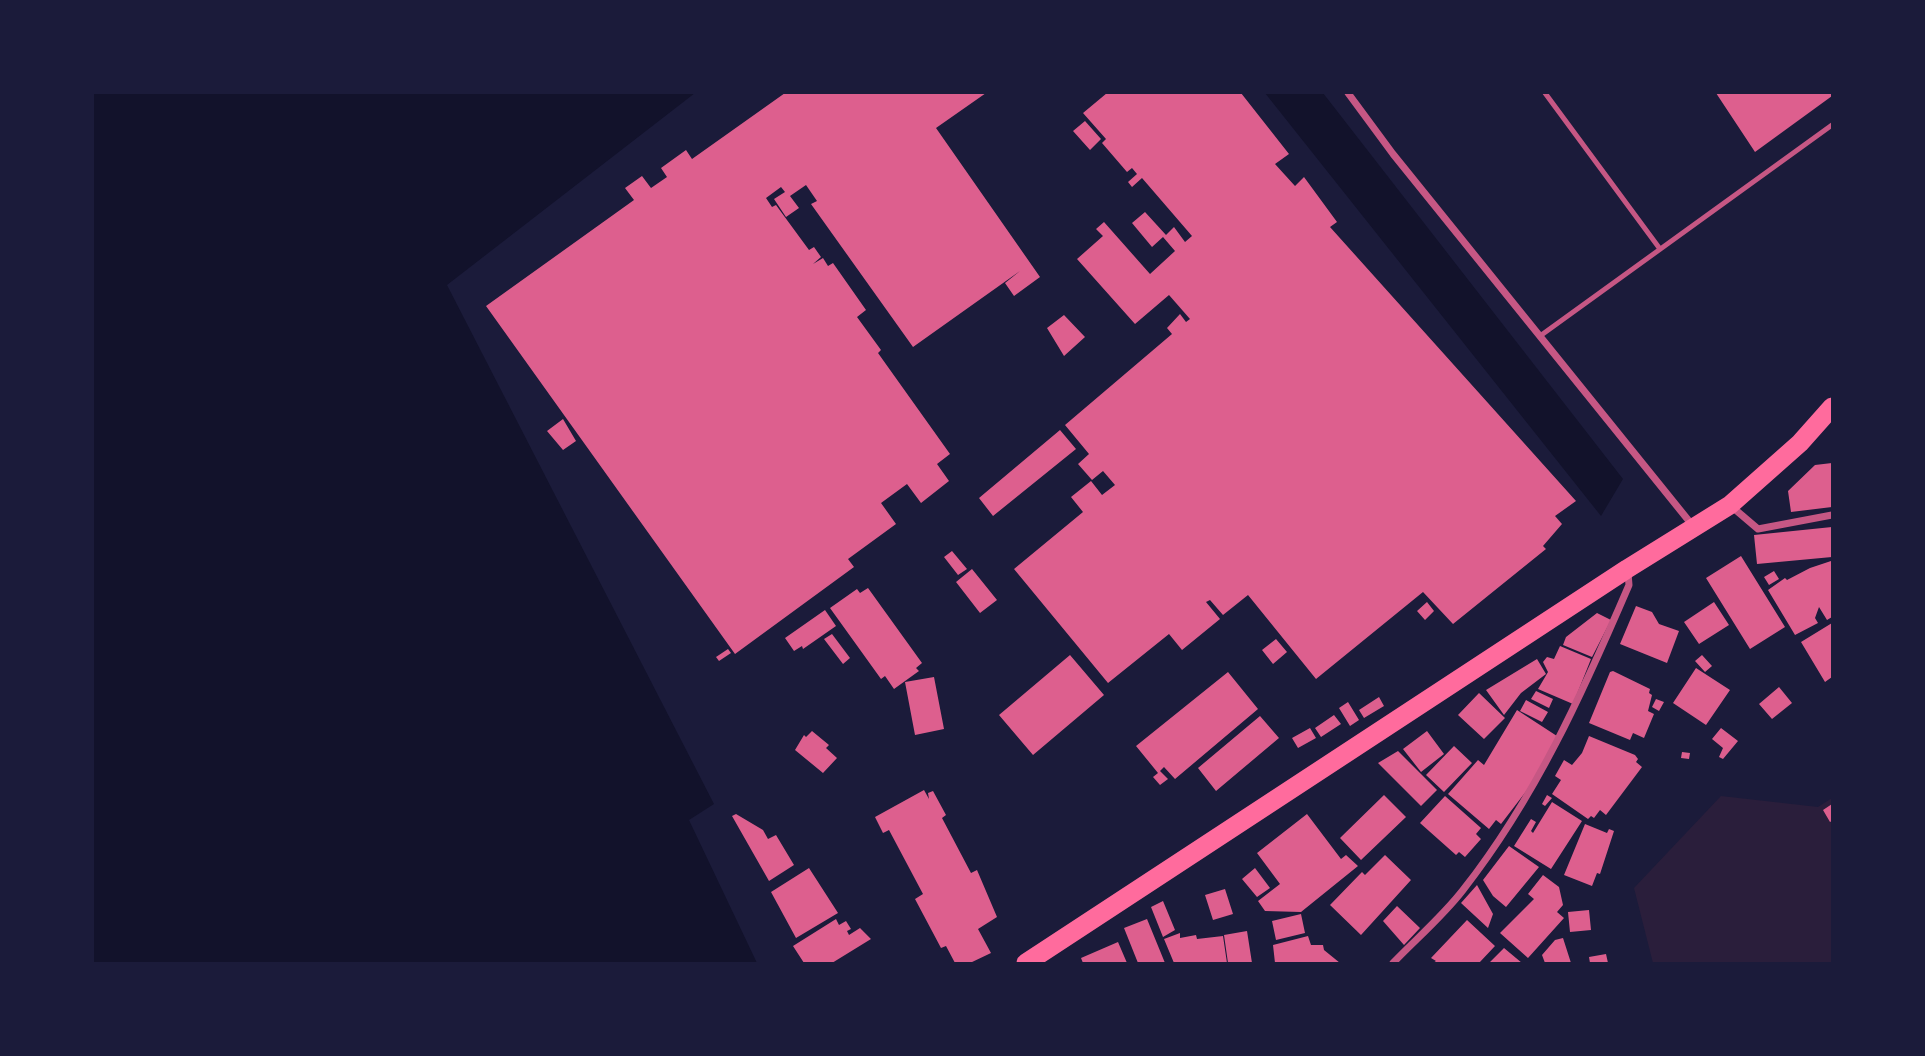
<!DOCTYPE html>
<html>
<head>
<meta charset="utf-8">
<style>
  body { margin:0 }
  #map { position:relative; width:1925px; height:1056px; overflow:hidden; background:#1b1b3a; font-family:Quicksand,sans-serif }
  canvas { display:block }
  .frame { position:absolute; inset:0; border:94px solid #1b1b3a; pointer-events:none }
</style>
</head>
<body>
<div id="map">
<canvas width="1925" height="1056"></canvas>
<div class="frame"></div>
</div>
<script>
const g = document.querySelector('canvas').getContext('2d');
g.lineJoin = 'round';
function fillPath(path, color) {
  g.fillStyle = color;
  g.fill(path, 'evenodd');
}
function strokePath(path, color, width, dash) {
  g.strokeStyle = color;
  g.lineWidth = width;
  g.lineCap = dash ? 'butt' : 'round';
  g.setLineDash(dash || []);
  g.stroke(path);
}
fillPath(new Path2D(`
  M 1721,796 L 1818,807 L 1832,798 L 1832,963 L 1653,963 L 1634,888 Z`), '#2a1e3b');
fillPath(new Path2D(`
  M 93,93 L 695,93 L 447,285 L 714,804 L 689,820 L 757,963 L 93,963 Z
  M 1265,93 L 1323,93 L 1623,479 L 1601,516 Z`), '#12122b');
fillPath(new Path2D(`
  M 785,93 L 986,93 L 936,128 L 1040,277 L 1014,296 L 1005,283 L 1020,271 L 913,347 L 811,204 L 817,201 L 806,185 L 790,196 L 799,208 L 786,217 L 774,199 L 785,192 L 781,187 L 766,198 L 772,207 L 776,205 L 809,250 L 814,247 L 821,257 L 813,264 L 823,258 L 828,266 L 833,263 L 866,310 L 857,317 L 881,350 L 878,353 L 950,454 L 937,464 L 949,481 L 921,503 L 907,484 L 881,503 L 896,524 L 848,559 L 854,567 L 735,654 L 486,306 L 634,200 L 625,188 L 642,176 L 651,188 L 667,177 L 661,168 L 686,150 L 692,159 Z
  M 1107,93 L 1241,93 L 1289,154 L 1275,164 L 1295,186 L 1304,177 L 1337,222 L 1330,227 L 1576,501 L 1555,516 L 1562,524 L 1543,546 L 1546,549 L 1453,624 L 1423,592 L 1316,679 L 1248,595 L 1223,615 L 1210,600 L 1206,602 L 1220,619 L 1182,650 L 1169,634 L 1108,683 L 1014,569 L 1083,512 L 1071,497 L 1091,481 L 1102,495 L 1115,485 L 1103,471 L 1092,480 L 1078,464 L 1089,454 L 1065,425 L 1172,334 L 1167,328 L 1180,314 L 1186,322 L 1190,319 L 1169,295 L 1135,324 L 1077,259 L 1103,236 L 1096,229 L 1104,222 L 1150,274 L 1175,251 L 1163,237 L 1152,247 L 1132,223 L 1145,212 L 1166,235 L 1174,227 L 1185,242 L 1192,236 L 1142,178 L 1132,187 L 1128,182 L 1137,174 L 1132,168 L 1127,172 L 1102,143 L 1106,139 L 1083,113 Z
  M 1716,93 L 1832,93 L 1832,96 L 1755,152 Z
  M 1085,121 L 1101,139 L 1090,150 L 1073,131 Z
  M 1064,315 L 1085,337 L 1064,356 L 1047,328 Z
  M 563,419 L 576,441 L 563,450 L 547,431 Z
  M 1060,430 L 1076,449 L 993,516 L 979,498 Z
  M 1832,463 L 1832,507 L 1791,512 L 1788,491 L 1815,465 Z
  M 1832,527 L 1832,557 L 1757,564 L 1754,535 Z
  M 952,551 L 967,569 L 958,575 L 944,557 Z
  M 1741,556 L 1785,627 L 1750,649 L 1706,578 Z
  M 1831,561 L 1832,617 L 1827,620 L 1819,607 L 1815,618 L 1818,623 L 1795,635 L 1768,590 L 1785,578 L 1787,580 L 1810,568 Z
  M 972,569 L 997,600 L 980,613 L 956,582 Z
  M 1774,571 L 1779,579 L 1769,585 L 1764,577 Z
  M 868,588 L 922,663 L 916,668 L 919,671 L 894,689 L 885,676 L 881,679 L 830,608 L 857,589 L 860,593 Z
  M 1427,602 L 1434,611 L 1425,620 L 1417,611 Z
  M 1714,602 L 1729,625 L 1699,644 L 1684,622 Z
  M 1636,606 L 1652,612 L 1659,624 L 1679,631 L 1667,663 L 1620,644 Z
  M 825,610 L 836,626 L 803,649 L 802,646 L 794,651 L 785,638 Z
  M 1597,613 L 1611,620 L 1592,657 L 1563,645 L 1566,637 Z
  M 1832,623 L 1832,677 L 1825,682 L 1801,642 Z
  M 832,634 L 850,658 L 843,664 L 824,639 Z
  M 1276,639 L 1287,652 L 1273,664 L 1262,650 Z
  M 1560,646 L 1591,659 L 1573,704 L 1538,689 L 1548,672 L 1543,662 L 1547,657 L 1554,659 Z
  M 728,649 L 731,653 L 719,661 L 716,657 Z
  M 1070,655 L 1104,695 L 1033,755 L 999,715 Z
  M 1702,655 L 1712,666 L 1705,672 L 1695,661 Z
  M 1537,659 L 1546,674 L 1521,693 L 1504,715 L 1486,690 Z
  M 1696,668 L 1730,690 L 1706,725 L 1673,703 Z
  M 1613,671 L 1650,689 L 1649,693 L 1652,695 L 1648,711 L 1654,714 L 1644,738 L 1633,733 L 1630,740 L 1589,723 L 1610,672 Z
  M 1228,672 L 1258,709 L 1175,779 L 1164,767 L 1160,771 L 1168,779 L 1160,785 L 1153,777 L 1158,773 L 1136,746 Z
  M 934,677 L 944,729 L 915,735 L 905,682 Z
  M 1779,687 L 1792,703 L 1772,719 L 1759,704 Z
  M 1536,691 L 1553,699 L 1549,708 L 1531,699 Z
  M 1479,693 L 1505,718 L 1484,739 L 1458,715 Z
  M 1379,697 L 1384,706 L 1364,718 L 1359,710 Z
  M 1656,699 L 1664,702 L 1659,711 L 1652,707 Z
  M 1526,700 L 1548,712 L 1542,722 L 1520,711 Z
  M 1348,702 L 1359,720 L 1350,726 L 1339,708 Z
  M 1517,710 L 1560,738 L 1534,781 L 1501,824 L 1496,820 L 1489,829 L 1448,794 L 1478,760 L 1484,765 Z
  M 1334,715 L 1341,724 L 1321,737 L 1315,728 Z
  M 1260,716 L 1279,738 L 1216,791 L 1198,768 Z
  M 1310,728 L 1316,738 L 1298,748 L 1292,738 Z
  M 1721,728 L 1738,741 L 1723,759 L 1719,757 L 1723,748 L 1712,739 Z
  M 812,731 L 829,745 L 826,748 L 837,758 L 823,773 L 795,750 L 804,735 L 806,737 Z
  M 1427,731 L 1444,754 L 1421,772 L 1403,749 Z
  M 1589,736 L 1635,755 L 1638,759 L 1636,762 L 1642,767 L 1606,815 L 1600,810 L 1594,818 L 1591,816 L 1588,819 L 1552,794 L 1561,780 L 1555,776 L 1564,760 L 1572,765 L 1582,753 Z
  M 1454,746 L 1472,763 L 1444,792 L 1426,775 Z
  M 1398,751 L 1437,790 L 1421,806 L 1378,763 Z
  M 1682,752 L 1690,753 L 1689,759 L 1681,758 Z
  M 924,790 L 929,799 L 928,793 L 933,791 L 946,815 L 942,818 L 971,873 L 977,870 L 997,917 L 978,929 L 991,953 L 970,963 L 955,963 L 946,946 L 941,948 L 915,899 L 923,894 L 889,830 L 883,833 L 875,817 Z
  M 1384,795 L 1406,817 L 1361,860 L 1340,838 Z
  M 1547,795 L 1552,798 L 1545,806 L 1542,804 Z
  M 1445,796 L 1481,828 L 1476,834 L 1481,839 L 1465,857 L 1459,852 L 1456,855 L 1420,823 Z
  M 1552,802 L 1582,821 L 1551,869 L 1514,846 L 1531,819 L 1536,822 L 1531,831 L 1533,833 Z
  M 1832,804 L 1832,821 L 1830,822 L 1823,810 Z
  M 736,814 L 763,830 L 768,839 L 776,835 L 794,865 L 769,881 L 732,816 Z
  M 1307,814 L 1341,859 L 1346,855 L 1358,866 L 1301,912 L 1265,911 L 1258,901 L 1280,884 L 1257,853 Z
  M 1585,824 L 1607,833 L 1609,829 L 1614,831 L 1600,874 L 1597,873 L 1592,886 L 1564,875 Z
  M 1509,846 L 1539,867 L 1506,907 L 1493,896 L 1483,880 Z
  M 1385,855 L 1411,880 L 1361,935 L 1330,905 L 1362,872 L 1365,875 Z
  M 809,868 L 838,913 L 796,938 L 771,892 Z
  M 1255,868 L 1270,888 L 1257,897 L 1242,879 Z
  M 1543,875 L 1559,887 L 1563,905 L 1557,912 L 1564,918 L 1528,958 L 1500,933 L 1534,899 L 1528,894 Z
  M 1477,885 L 1493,914 L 1488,928 L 1461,903 Z
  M 1225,889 L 1233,914 L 1213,920 L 1205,895 Z
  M 1163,901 L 1175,930 L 1163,937 L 1151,907 Z
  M 1397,906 L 1420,928 L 1404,945 L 1383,921 Z
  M 1589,910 L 1591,930 L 1570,932 L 1568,912 Z
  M 1301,914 L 1305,933 L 1276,940 L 1272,921 Z
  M 836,919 L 839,925 L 846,921 L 851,929 L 847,931 L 849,935 L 860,928 L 871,939 L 832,963 L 804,963 L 793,946 Z
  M 1147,919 L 1165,963 L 1138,963 L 1124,928 Z
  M 1467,920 L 1495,946 L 1479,963 L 1433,963 L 1436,961 L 1431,958 Z
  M 1247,931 L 1252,963 L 1228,963 L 1224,935 Z
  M 1180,933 L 1180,938 L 1196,935 L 1197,939 L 1223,936 L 1227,963 L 1174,963 L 1164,939 Z
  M 1308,936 L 1311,945 L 1323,945 L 1324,950 L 1340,963 L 1275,963 L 1273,945 Z
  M 1563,938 L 1571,963 L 1545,963 L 1542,955 L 1555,940 Z
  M 1118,942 L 1127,963 L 1083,963 L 1081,958 Z
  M 1504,948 L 1522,963 L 1489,963 Z
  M 1606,954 L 1608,963 L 1590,963 L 1589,957 Z`), '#dd5f8e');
strokePath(new Path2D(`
  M 1545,93 L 1660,249
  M 1540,336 L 1832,125`), '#c65784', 5);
strokePath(new Path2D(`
  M 1348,93 L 1393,154 L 1693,526
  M 1731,506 L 1758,529 L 1832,515
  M 1393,963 C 1416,939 1443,916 1463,890 C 1536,797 1583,692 1629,585 L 1628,573`), '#c65784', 7);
strokePath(new Path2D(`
  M 1026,963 L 1627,569 L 1730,505 L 1800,443 L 1832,407`), '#ff6b9d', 19);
</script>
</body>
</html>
